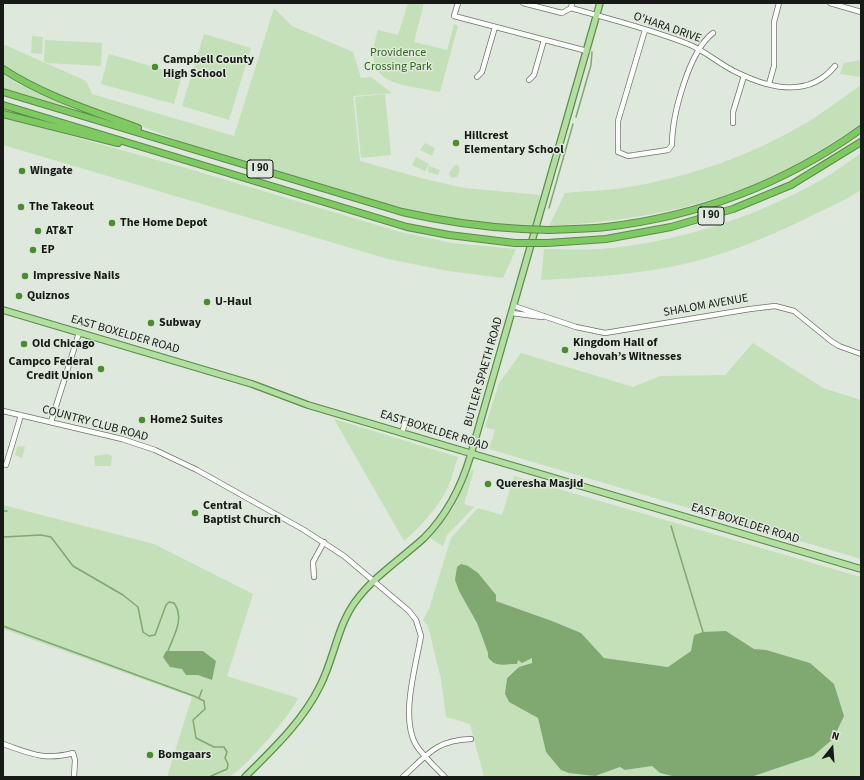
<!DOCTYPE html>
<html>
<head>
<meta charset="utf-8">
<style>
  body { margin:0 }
  #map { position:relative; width:864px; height:780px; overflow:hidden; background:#dfe8dc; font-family:"Source Sans 3",sans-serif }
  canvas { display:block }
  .frame { position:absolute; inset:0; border:4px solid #171a16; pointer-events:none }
  .north { position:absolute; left:812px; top:728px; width:40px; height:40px; -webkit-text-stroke:3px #dfe8dc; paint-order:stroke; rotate:17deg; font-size:11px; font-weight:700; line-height:16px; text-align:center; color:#171a16 }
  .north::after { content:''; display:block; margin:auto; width:14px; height:18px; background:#171a16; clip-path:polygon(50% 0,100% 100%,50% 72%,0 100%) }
</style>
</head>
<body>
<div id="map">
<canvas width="864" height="780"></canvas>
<div class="frame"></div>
<div class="north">N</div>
</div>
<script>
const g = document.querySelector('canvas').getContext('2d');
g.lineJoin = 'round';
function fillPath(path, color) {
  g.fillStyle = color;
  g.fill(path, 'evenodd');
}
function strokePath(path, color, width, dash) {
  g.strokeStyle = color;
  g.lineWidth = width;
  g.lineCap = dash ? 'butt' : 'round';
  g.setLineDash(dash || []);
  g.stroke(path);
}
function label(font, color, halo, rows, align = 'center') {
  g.font = font + ' "Source Sans 3",sans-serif';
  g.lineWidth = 3;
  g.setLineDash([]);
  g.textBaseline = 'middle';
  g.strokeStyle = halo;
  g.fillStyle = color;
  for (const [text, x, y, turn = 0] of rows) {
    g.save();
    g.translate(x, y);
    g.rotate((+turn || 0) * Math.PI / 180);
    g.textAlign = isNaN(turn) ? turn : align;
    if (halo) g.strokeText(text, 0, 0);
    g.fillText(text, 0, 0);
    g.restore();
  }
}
fillPath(new Path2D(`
  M 408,3 L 424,3 L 414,42 L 447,50 L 454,24 L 458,26 L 440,92 C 398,83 360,86 378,30 L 398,35 Z
  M 274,8 L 292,26 L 353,52 L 361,78 L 371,77 L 392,93 L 353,96 L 360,161 L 421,178 L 464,188 L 541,195 L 532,227 L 490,225 L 447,218 L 397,207 L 177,140 L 41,87 L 3,65 L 3,44 L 86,81 L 92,94 L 234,136 Z
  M 204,34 L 251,48 L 229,120 L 182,106 Z
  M 32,36 L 43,37 L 42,54 L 31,53 Z
  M 45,40 L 102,43 L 101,66 L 47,63 L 44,61 Z
  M 109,54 L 182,75 L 174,104 L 101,84 Z
  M 861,60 L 861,77 L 840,74 L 844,63 Z
  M 3,74 L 18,84 L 91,114 L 3,88 Z
  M 861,85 L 861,124 C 830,144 799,165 764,180 C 696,210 623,222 549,226 L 565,193 C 584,191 604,191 623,188 C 687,178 750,156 806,123 C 825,112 843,97 861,85 Z
  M 385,94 L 391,155 L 361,158 L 355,97 Z
  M 3,117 L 193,170 L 400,232 L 452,243 L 516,249 L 503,278 L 448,271 L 388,259 L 3,145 Z
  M 425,143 L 435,148 L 432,156 L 420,150 Z
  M 861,153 L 861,190 C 846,200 829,207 813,215 C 763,240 708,262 653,270 C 615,276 578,278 541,280 L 544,249 C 563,249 582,250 601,249 C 675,243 757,217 821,180 C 835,172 848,162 861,153 Z
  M 416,157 L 429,164 L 425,171 L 412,165 Z
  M 455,165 L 458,165 L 460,170 L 457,177 L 451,178 L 449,173 Z
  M 429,166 L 440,170 L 438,175 L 428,172 Z
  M 753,343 L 823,388 L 861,400 L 861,559 L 489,449 L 495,430 L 485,427 L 499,383 L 521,353 L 633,387 L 660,376 L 725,375 Z
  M 334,419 L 458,457 C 454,467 452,478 448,487 C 438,508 421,526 404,541 Z
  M 21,446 L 25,447 L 22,458 L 15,455 L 17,447 Z
  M 108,454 L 112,456 L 111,466 L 95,466 L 94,456 Z
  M 471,470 L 474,470 L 464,504 L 474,507 L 447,535 L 443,546 L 430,538 L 454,507 Z
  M 514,476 L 861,577 L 861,777 L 751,777 L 813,756 L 810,663 L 766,651 L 754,649 L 726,631 L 691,651 L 668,667 L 604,658 L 580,633 L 552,621 L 496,601 L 495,598 L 455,580 L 459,591 L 477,623 L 488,653 L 488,657 C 496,669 505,663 516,664 L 518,660 L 526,661 L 532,658 L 532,663 L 519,667 L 507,677 L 505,694 L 509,702 L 538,718 L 546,752 L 594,776 L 620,767 L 625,770 L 652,766 L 660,773 L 676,777 L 484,777 L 470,724 L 446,717 L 441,679 L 428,626 L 423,620 L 429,609 L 451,538 L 478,508 L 502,515 Z
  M 3,505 L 154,544 L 253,594 L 227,676 L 298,698 C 294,711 241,774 228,777 C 214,780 182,777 167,777 L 192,697 L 3,629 Z`), '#c3e0b8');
fillPath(new Path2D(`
  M 461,564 L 468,566 L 478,573 L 496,595 L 496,601 L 552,621 L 581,633 L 604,658 L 668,667 L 691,651 L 694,635 L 703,632 L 726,631 L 754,649 L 766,650 L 810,663 L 834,684 L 844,716 L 833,739 L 813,756 L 751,777 L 676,777 L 660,773 L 652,766 L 625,770 L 620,767 L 595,776 L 569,773 L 561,770 L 546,752 L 538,718 L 509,702 L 505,694 L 507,678 L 519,667 L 532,663 L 532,658 L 522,663 L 518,660 L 517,664 C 505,663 496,669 488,657 L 488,653 L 477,623 L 459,591 L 455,580 L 457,567 Z
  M 166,651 L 203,651 L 216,661 L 212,680 L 198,675 L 186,675 L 182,669 L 170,667 L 163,657 Z`), '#80a871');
strokePath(new Path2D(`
  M 576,117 L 591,65 L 592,52
  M 549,208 L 573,124
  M 3,511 L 7,511
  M 671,526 L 703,632
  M 3,537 L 41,535 L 51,537 L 73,566 L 123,595 L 138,607 L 143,632 L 149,636 L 155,635 L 166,605 L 169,602 L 174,603 C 185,618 174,635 168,651
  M 3,626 L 194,696 L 204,701 L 205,709 L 193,720 L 196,738 L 214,747 L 224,747 L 227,752 L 225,758 L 228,764 L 227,769 L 209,777
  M 199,698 L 202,690`), '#80a871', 1.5);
const minor = new Path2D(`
  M 458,3 L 454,16 L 587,51
  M 523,3 L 562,13 L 571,8 L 572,3
  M 830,3 L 861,12
  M 571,8 C 610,19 650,29 688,44 C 706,51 720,65 738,73 C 771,89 809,98 835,66
  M 645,30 L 618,121 L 618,152 L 628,156 L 668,150 L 672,145 C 672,115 689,51 713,33
  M 477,77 L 482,72 L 495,27
  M 529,80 L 534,75 L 544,40
  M 769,84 L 774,66 L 774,22 L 779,3
  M 733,123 L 733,112 L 744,76
  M 514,306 L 576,327 L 605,333 L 750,309 L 775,306 L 794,311 L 831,341 L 839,346 L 861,354
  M 512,313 L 542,317
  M 3,411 L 122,439 L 155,450 L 197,470 L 304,530 L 344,556 L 409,611 L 416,620 L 421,636 C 416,665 400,718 416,745 C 424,757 435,767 445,777
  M 51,422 L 79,333
  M 402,433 L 405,423
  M 6,465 L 21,415
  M 314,577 L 313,562 L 324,542
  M 3,744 C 30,753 43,761 73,753 L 75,760 L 74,777
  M 403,777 C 427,755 436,740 471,739`);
const major = new Path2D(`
  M 3,310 L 252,384 L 308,405 L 861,569
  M 245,777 C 272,750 303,721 320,686 C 334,659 337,627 355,602 C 374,576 401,559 424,538 C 447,515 462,485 471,454 L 600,3`);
const highway = new Path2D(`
  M 3,69 C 44,96 93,111 138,128
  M 3,92 L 402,212 C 442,221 480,227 522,229
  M 3,105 L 407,227 L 449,235 L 515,243
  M 3,114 L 118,143
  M 549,230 C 568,229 587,229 606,227 C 700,216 784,184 861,129
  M 547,243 L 606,239 L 671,227 L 733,209 L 791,185 L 861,142`);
strokePath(minor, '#6d756a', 6);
strokePath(major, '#5b8c47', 8);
strokePath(highway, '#5b8c47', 8);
strokePath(minor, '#fff', 4.5);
strokePath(major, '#b2dfa1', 5.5);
strokePath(highway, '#7fc962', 6);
const highwayBridge = new Path2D(`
  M 522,229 L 549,230
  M 515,243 L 547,243`);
strokePath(highwayBridge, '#5b8c47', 8, []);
strokePath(highwayBridge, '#7fc962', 6);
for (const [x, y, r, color] of [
  [155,67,4,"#4a8c2e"],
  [456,143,4,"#4a8c2e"],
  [22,171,4,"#4a8c2e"],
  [21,207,4,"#4a8c2e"],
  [112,223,4,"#4a8c2e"],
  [38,231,4,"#4a8c2e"],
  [33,250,4,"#4a8c2e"],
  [25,276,4,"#4a8c2e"],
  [19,296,4,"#4a8c2e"],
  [207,302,4,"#4a8c2e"],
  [151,323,4,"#4a8c2e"],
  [24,344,4,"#4a8c2e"],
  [565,350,4,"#4a8c2e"],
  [101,369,4,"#4a8c2e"],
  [142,420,4,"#4a8c2e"],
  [488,484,4,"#4a8c2e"],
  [195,513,4,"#4a8c2e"],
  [150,755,4,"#4a8c2e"]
]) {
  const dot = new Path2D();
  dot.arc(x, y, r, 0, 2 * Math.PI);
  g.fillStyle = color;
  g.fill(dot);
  strokePath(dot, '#dfe8dc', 1.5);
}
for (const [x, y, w] of [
  [260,169,26],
  [711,216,26]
]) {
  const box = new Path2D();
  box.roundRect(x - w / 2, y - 9, w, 18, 3);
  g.fillStyle = '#dfe8dc';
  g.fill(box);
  strokePath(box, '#171a16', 1);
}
label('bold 11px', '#171a16', null, [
  ["I 90",260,169],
  ["I 90",711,216]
]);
label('12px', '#171a16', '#dfe8dc', [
  ["O'HARA DRIVE",667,28,19],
  ["SHALOM AVENUE",706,306,-10],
  ["EAST BOXELDER ROAD",125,335,16],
  ["BUTLER SPAETH ROAD",484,372,-74],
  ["COUNTRY CLUB ROAD",95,424,15],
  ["EAST BOXELDER ROAD",434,431,17],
  ["EAST BOXELDER ROAD",745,524,17]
]);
label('12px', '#32651b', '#dfe8dc', [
  ["Providence",398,53],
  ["Crossing Park",398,67]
]);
label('bold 12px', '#171a16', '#dfe8dc', [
  ["Campbell County",163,60],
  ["High School",163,74],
  ["Hillcrest",464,136],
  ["Elementary School",464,150],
  ["Wingate",30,171],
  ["The Takeout",29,207],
  ["The Home Depot",120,223],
  ["AT&T",46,231],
  ["EP",41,250],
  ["Impressive Nails",33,276],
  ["Quiznos",27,296],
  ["U-Haul",215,302],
  ["Subway",159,323],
  ["Kingdom Hall of",573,343],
  ["Jehovah’s Witnesses",573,357],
  ["Old Chicago",32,344],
  ["Campco Federal",93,362,"right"],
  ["Credit Union",93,376,"right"],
  ["Home2 Suites",150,420],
  ["Queresha Masjid",496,484],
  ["Central",203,506],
  ["Baptist Church",203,520],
  ["Bomgaars",158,755]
], 'left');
</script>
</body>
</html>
